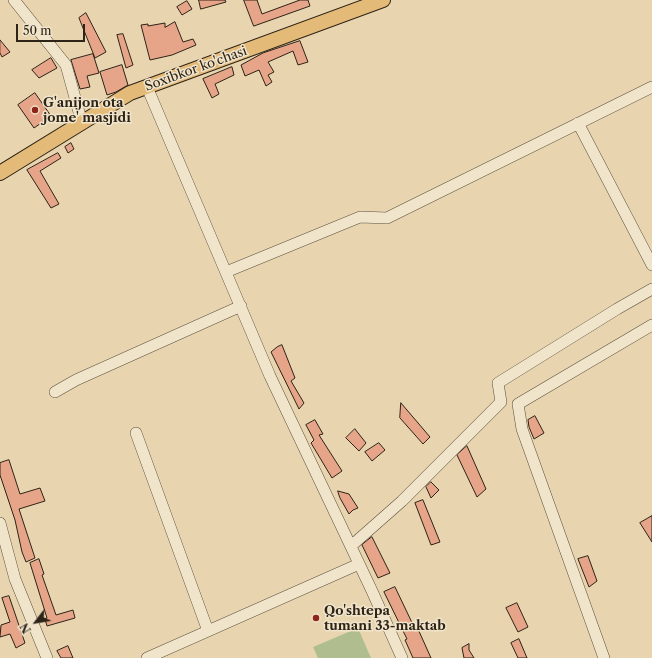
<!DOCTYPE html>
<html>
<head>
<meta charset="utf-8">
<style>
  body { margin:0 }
  #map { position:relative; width:652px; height:658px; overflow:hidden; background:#e8d5af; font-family:"Libre Caslon Text",serif }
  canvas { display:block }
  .north { position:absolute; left:16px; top:602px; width:40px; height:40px; -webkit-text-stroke:3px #f0e4cb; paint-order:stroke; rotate:239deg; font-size:11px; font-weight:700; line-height:16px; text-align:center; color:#2d2317 }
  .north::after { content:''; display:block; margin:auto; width:14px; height:18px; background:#2d2317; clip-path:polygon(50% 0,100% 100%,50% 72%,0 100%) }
  .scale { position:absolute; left:16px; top:24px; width:69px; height:18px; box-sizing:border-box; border:2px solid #2d2317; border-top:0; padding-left:5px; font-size:12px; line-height:14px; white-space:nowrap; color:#2d2317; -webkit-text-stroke:3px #f0e4cb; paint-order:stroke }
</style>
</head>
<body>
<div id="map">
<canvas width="652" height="658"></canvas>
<div class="north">N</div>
<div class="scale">50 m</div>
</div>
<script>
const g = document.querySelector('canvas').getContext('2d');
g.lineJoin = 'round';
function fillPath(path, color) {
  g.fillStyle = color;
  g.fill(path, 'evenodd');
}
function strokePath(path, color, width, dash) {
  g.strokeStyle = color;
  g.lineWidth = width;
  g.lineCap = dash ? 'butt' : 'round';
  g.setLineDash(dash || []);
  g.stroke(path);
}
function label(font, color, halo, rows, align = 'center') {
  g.font = font + ' "Libre Caslon Text",serif';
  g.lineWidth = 3;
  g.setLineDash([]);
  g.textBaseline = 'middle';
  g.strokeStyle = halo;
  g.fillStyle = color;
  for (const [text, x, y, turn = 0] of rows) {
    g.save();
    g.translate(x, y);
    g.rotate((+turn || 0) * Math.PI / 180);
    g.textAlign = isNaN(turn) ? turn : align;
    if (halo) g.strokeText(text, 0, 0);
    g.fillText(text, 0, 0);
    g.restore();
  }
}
fillPath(new Path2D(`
  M 358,628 L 371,658 L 318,658 L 313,647 Z`), '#b0be8f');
const building = new Path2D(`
  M 199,0 L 225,0 L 226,2 L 201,9 Z
  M 244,0 L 257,0 L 262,14 L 300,0 L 308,0 L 310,6 L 254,26 Z
  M 187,1 L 192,9 L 182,15 L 177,7 Z
  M 86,13 L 106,52 L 95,58 L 79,18 Z
  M 175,22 L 183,42 L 193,39 L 196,45 L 172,55 L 150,60 L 141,25 L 148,24 L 148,26 L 165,23 L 165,27 Z
  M 123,34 L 133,65 L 126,68 L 117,35 Z
  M 0,40 L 10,52 L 2,57 L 0,53 Z
  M 300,41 L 308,62 L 298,65 L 293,51 L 268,62 L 274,72 L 268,75 L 272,82 L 266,86 L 259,70 L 245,76 L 241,65 L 263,53 Z
  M 93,54 L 99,73 L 87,76 L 90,87 L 80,89 L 71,60 Z
  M 51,58 L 57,68 L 39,78 L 32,70 Z
  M 122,65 L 128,85 L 116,92 L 107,95 L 100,72 Z
  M 232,67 L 234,75 L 215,84 L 219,94 L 212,98 L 203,79 Z
  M 35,93 L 51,116 L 34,128 L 18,105 Z
  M 71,143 L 74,149 L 68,153 L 65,147 Z
  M 58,153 L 61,158 L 40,171 L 59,204 L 51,208 L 27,170 Z
  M 282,345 L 295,378 L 291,381 L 304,403 L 299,409 L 271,352 L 277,347 Z
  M 401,403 L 430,437 L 423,444 L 400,418 Z
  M 535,416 L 544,433 L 534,439 L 529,427 L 528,420 Z
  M 315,420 L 323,434 L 319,435 L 342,471 L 332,478 L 311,443 L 314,440 L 306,425 Z
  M 355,429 L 366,443 L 359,451 L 346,438 Z
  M 379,443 L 385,450 L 372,461 L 365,452 Z
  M 467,446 L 486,489 L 477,497 L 457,455 Z
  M 9,460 L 20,494 L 40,488 L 45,501 L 19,509 L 35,558 L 26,562 L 22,552 L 15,520 L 0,475 L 0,463 Z
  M 431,482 L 439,490 L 431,498 L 426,487 Z
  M 338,491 L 349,494 L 358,508 L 353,510 L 349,514 L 340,498 Z
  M 423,500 L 440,542 L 431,545 L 415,503 Z
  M 652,516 L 652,542 L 640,523 Z
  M 372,537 L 390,573 L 378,578 L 362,545 Z
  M 588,556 L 597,581 L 589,587 L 578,559 Z
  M 39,559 L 44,574 L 42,575 L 56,615 L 73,610 L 75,618 L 47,626 L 45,619 L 47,618 L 30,563 Z
  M 395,587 L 416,631 L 418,629 L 431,658 L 413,658 L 405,640 L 407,639 L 384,592 Z
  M 9,596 L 25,643 L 16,648 L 10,634 L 0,637 L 1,625 L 10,622 L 2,598 Z
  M 517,603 L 528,627 L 518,632 L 506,608 Z
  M 519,639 L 527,658 L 518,658 L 511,643 Z
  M 469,644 L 469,650 L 474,658 L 464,658 L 462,648 Z
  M 68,646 L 73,658 L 61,658 L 57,651 Z`);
fillPath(building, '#e6a488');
strokePath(building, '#2d2317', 1);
const minor = new Path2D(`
  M 14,0 L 66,65 L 82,123
  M 147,87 L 270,376 L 372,591 L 402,658
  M 578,123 L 652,265
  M 226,272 L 360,217 L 387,218 L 652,87
  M 55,392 L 76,380 L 241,306
  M 136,433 L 208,631
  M 0,523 L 15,579 L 47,658
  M 351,546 L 402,501 L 501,402 L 498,383 L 617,309 L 652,289
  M 147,658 L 359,564
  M 604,658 L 522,429 L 518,404 L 652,325`);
const major = new Path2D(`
  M 0,173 L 130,93 L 383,0`);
strokePath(minor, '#5c503d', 12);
strokePath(major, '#2d2317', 16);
strokePath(minor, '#f0e4cb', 11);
strokePath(major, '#e4ba78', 14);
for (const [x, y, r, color] of [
  [35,110,4,"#8f2418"],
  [316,618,4,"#8f2418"]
]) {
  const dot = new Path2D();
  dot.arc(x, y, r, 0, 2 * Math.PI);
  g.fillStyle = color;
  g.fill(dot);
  strokePath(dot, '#f0e4cb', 1.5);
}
label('13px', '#2d2317', '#f0e4cb', [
  ["Soxibkor ko'chasi",196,69,-20]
]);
label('bold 13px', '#2d2317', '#f0e4cb', [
  ["G'anijon ota",43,103],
  ["jome' masjidi",43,118],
  ["Qo'shtepa",324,611],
  ["tumani 33-maktab",324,626]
], 'left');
</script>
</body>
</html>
